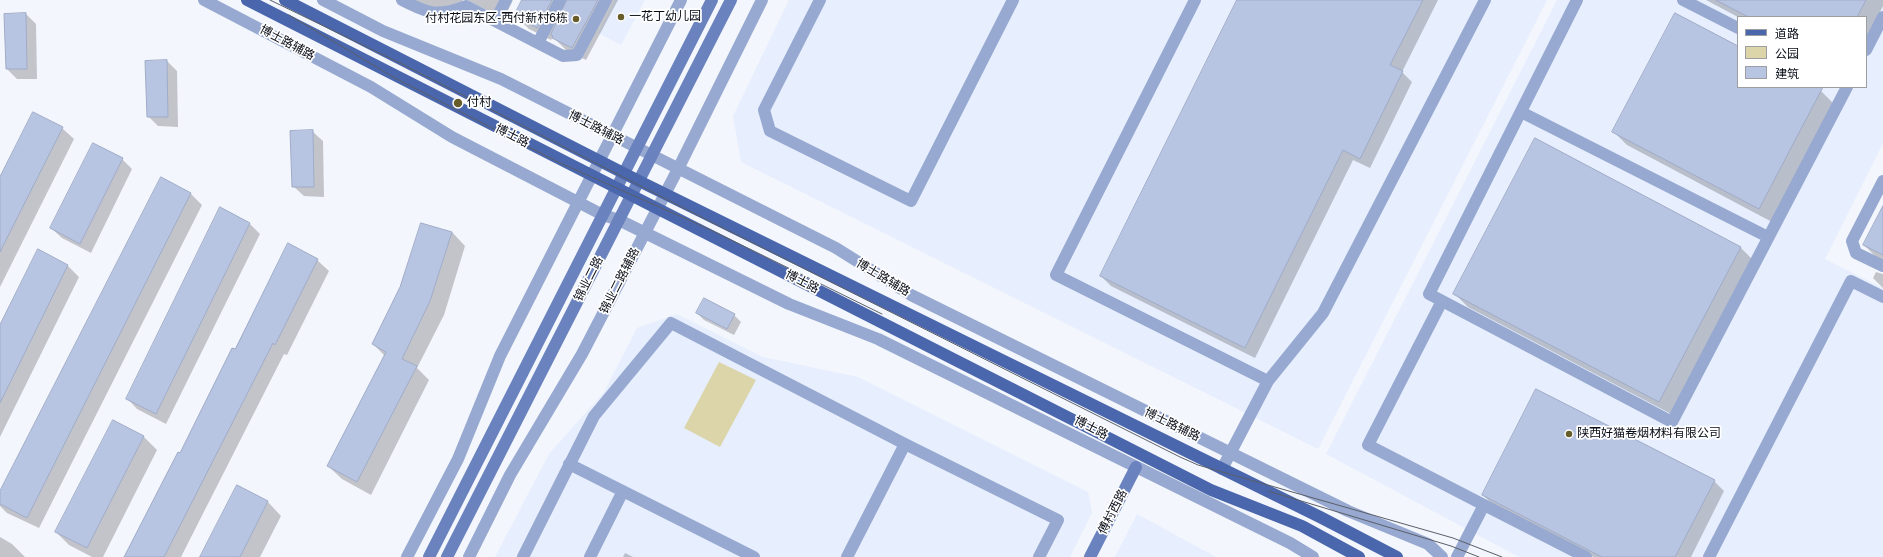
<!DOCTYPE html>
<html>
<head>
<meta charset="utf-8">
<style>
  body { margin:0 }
  #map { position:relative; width:1883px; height:557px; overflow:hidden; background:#f3f6fc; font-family:Arial,"Noto Sans SC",sans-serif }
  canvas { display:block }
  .legend { position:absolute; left:1737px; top:16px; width:130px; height:72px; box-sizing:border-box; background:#fff; border:1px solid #9c9ea2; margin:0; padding:5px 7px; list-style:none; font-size:12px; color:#080c16 }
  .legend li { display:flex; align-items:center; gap:8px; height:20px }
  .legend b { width:20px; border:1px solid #9c9ea2 }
</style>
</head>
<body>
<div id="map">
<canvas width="1883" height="557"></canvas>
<ul class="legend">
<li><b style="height:5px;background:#4a66ad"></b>道路</li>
<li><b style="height:11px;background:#dcd5a9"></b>公园</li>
<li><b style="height:11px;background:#b8c5e2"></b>建筑</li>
</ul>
</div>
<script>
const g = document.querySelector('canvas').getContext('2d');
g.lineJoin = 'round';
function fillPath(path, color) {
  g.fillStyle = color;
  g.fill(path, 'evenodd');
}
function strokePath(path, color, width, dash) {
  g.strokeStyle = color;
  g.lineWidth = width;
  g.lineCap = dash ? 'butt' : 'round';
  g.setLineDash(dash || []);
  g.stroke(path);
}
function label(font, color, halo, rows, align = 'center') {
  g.font = font + ' Arial,"Noto Sans SC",sans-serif';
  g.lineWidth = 3.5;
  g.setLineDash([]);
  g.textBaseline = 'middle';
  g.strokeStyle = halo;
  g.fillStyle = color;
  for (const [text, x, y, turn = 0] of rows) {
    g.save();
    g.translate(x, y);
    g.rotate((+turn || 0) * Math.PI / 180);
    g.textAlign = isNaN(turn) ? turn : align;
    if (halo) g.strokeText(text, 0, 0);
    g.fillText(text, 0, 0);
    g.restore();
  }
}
fillPath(new Path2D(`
  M 615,0 L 645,0 L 621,45 L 598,33 Z
  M 789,0 L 1547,0 L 1318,449 L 741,162 L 733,116 Z
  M 1557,0 L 1883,0 L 1883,143 L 1825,259 L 1883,288 L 1883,557 L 1519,557 L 1326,454 ZM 1738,17 L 1866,17 L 1866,87 L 1738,87 Z
  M 677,314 L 763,357 L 858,377 L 1088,492 L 1092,513 L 1070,557 L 495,557 L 549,454 L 604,392 L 637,328 Z
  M 1137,514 L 1216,557 L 1115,557 Z`), '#e7eefd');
fillPath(new Path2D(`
  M 719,362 L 756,380 L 720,447 L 684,428 Z`), '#dcd5a9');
fillPath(new Path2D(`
  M 411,0 L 463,0 L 454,18 L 445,17 Z
  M 467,0 L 513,0 L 504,19 Z
  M 523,0 L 618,0 L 586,60 L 567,51 L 553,37 L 551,40 L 529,29 L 515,15 Z
  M 1238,0 L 1438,0 L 1402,72 L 1412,82 L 1370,168 L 1353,160 L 1255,358 L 1111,286 L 1101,276 Z
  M 1706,0 L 1883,0 L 1883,6 L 1866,39 L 1866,17 L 1738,17 Z
  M 26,14 L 36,24 L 37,79 L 17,79 L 7,69 L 5,15 Z
  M 1738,47 L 1738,87 L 1814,87 L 1821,91 L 1834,104 L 1772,222 L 1627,145 L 1614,132 Z
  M 167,61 L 177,71 L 178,127 L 158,126 L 148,116 Z
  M 62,128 L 74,139 L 0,287 L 0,179 Z
  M 312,131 L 323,141 L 324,197 L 304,196 L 293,186 Z
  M 122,159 L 132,169 L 91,253 L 62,238 L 51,228 Z
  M 190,193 L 202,205 L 39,528 L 7,513 L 0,506 L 0,493 Z
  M 1883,208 L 1883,261 L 1877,258 L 1864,245 Z
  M 250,224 L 260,234 L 166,424 L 137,409 L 127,398 Z
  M 452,232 L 465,246 L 444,315 L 417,368 L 429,380 L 371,495 L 342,479 L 328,466 L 385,356 L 373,344 Z
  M 1740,247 L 1754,261 L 1673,415 L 1468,307 L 1454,293 Z
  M 317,260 L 329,271 L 287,355 L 284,354 L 181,557 L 125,557 L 235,351 Z
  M 67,265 L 79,277 L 0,437 L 0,326 Z
  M 1876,272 L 1883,274 L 1883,288 L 1873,278 Z
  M 697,313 L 734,315 L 741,322 L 734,335 L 704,320 Z
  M 114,421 L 144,437 L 157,450 L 103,557 L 92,557 L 69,545 L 56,532 Z
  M 1714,481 L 1724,491 L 1691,557 L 1594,557 L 1493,505 L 1483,495 Z
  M 237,486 L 268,502 L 281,516 L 260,557 L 201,557 Z
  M 0,537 L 12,544 L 25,557 L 0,557 Z
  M 625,553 L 633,557 L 623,557 Z`), '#0003');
const building = new Path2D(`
  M 522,0 L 552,0 L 537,28 L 514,16 Z
  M 567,0 L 598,0 L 572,48 L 552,38 L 553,36 L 551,35 Z
  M 1237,0 L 1423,0 L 1390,65 L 1403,71 L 1360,159 L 1343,150 L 1245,348 L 1100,276 Z
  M 1716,0 L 1866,0 L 1857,17 L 1749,17 Z
  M 26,13 L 27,69 L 6,69 L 4,14 Z
  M 1675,13 L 1738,46 L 1738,87 L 1823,87 L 1759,209 L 1612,132 Z
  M 167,60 L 168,117 L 147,117 L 145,61 Z
  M 33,112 L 63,127 L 0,252 L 0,177 Z
  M 313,130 L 314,187 L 292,187 L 290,131 Z
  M 1535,138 L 1741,247 L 1659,402 L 1453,294 Z
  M 93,143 L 123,158 L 80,244 L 50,228 Z
  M 161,177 L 191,193 L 27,518 L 0,504 L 0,491 Z
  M 1883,206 L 1883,255 L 1863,245 Z
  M 220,207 L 250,223 L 156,414 L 126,399 Z
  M 421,223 L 452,232 L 430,301 L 402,359 L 417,366 L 357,482 L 327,466 L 386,352 L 372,344 L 400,287 Z
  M 288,243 L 318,259 L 275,345 L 273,343 L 164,557 L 124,557 L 178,452 L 180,453 L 232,348 L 235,349 Z
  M 38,249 L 68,265 L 0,403 L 0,325 Z
  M 704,298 L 735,314 L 727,329 L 696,313 Z
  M 1536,389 L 1715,480 L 1675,557 L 1602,557 L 1482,495 Z
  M 113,420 L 144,436 L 87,548 L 55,532 Z
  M 237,485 L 268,501 L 240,557 L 200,557 Z`);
fillPath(building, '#b8c5e2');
strokePath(building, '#9fabc8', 1);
strokePath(new Path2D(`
  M 204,0 L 371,87 L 452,137 L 603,215 L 619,220 L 789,304 L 878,339 L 1290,543 L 1313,557
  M 323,0 L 383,31 L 501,79 L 836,248 L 911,295 L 1348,511 L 1428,544 L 1442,557
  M 402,0 C 429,14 437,17 466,6 L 495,21
  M 506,0 L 495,21 L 563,56 L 577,55 L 606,0
  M 820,0 L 764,110 L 770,131 L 911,201 L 1013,0
  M 1195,0 L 1056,275 L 1268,381
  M 1577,0 L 1429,294 L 1672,422 L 1847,87
  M 1683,0 L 1738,28
  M 538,43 L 560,0
  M 1866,50 L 1883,17
  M 1521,112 L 1768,237
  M 1883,181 L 1852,241 L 1856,253 L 1883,266
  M 1442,301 L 1368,445 L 1484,505
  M 569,464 L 754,557
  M 1222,469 L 1268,381 L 1323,313 L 1485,0
  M 407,557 L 458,459 L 500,356 L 681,0
  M 469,557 L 510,475 L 582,354 L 678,169 L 762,0
  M 523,557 L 594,416 L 671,323 L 905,444 L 1058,520 L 1039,557
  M 590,557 L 623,491
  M 847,557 L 905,444
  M 1457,557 L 1484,505 L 1586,557
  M 1709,557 L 1851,281 L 1883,297`), '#97a9d1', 12);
strokePath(new Path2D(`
  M 429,557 L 712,0
  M 447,557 L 731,0
  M 1090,557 L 1136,467`), '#6a82bd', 12);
strokePath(new Path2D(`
  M 247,0 L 1211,490 L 1302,526 L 1359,557
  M 285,0 L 639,181 L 1320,517 L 1397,557`), '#4a66ad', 12);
strokePath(new Path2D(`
  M 270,0 L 402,64 L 715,224 L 1180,457 L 1198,465 L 1453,538 L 1502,557
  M 289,15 L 395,78 L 558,162 L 711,230 L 882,314
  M 1268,491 L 1451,546 L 1479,557`), '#5a5e67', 1);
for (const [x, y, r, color] of [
  [621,17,4,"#665d2a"],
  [576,19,4,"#665d2a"],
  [458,103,5,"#665d2a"],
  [1569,434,4,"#665d2a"]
]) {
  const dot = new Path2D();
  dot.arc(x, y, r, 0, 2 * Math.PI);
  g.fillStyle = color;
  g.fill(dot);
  strokePath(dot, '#fff', 1.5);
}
label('12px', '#080c16', '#fff', [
  ["一花丁幼儿园",629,17],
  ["付村花园东区-西付新村6栋",568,19,"right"],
  ["付村",467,103],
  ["陕西好猫卷烟材料有限公司",1577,434]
], 'left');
label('12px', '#080c16', '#fff', [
  ["博士路辅路",287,43,28],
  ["博士路辅路",596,128,27],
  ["博士路",512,136,27],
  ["博士路辅路",883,278,31],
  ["锦业二路",589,279,-63],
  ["锦业二路辅路",620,281,-63],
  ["博士路",802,282,27],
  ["博士路辅路",1172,425,26],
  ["博士路",1091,428,27],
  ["傅村西路",1113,512,-63]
]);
</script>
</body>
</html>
